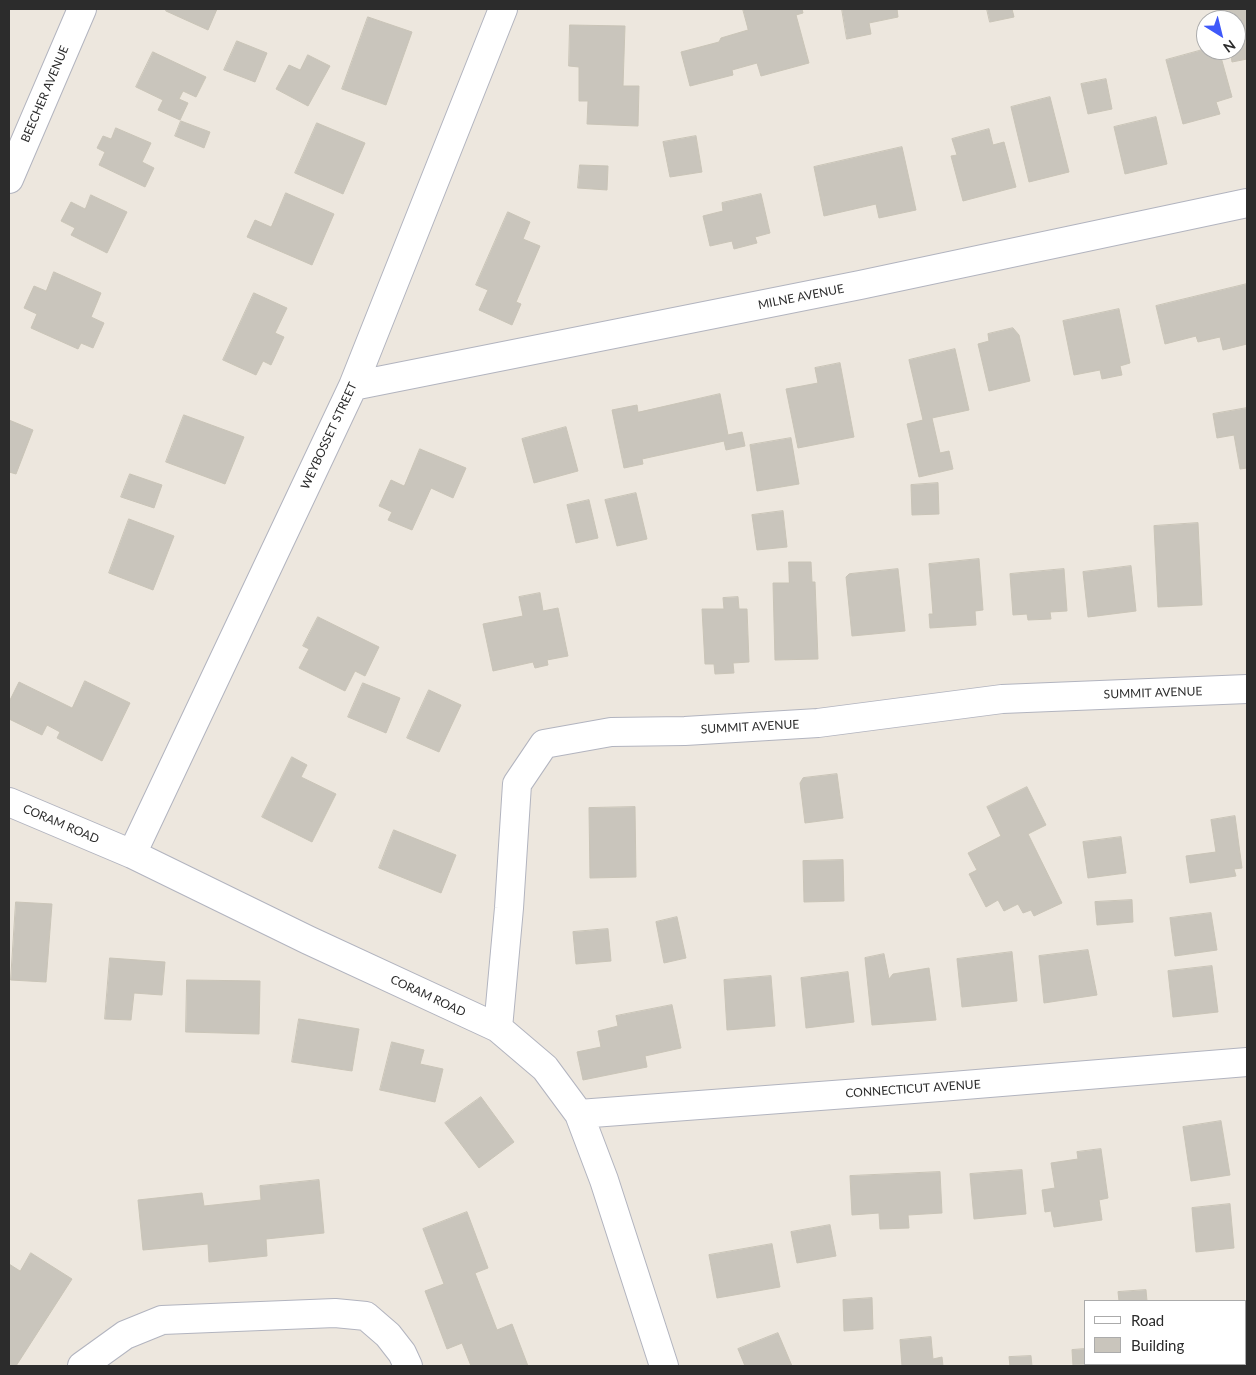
<!DOCTYPE html>
<html>
<head>
<meta charset="utf-8">
<style>
  body { margin:0 }
  #map { position:relative; width:1256px; height:1375px; overflow:hidden; background:#ede7de; font-family:Lato,sans-serif }
  canvas { display:block }
  .frame { position:absolute; inset:0; border:10px solid #2c2c2c; pointer-events:none }
  .legend { position:absolute; left:1084px; top:1300px; width:162px; height:65px; box-sizing:border-box; background:#fff; border:1px solid #ababab; margin:0; padding:6px 9px; list-style:none; font-size:15px; color:#2c2c2c }
  .legend li { display:flex; align-items:center; gap:10px; height:25px }
  .legend b { width:25px; border:1px solid #ababab }
  .north { position:absolute; left:1196px; top:10px; width:50px; height:50px; box-sizing:border-box; background:#fff; border:1px solid #ababab; border-radius:50%; rotate:144deg; font-size:14px; font-weight:700; line-height:20px; text-align:center; color:#2c2c2c }
  .north::after { content:''; display:block; margin:auto; width:18px; height:22px; background:#3f59fa; clip-path:polygon(50% 0,100% 100%,50% 72%,0 100%) }
</style>
</head>
<body>
<div id="map">
<canvas width="1256" height="1375"></canvas>
<div class="frame"></div>
<ul class="legend">
<li><b style="height:6px;background:#fff"></b>Road</li>
<li><b style="height:14px;background:#c9c5bc"></b>Building</li>
</ul>
<div class="north">N</div>
</div>
<script>
const g = document.querySelector('canvas').getContext('2d');
g.lineJoin = 'round';
function fillPath(path, color) {
  g.fillStyle = color;
  g.fill(path, 'evenodd');
}
function strokePath(path, color, width, dash) {
  g.strokeStyle = color;
  g.lineWidth = width;
  g.lineCap = dash ? 'butt' : 'round';
  g.setLineDash(dash || []);
  g.stroke(path);
}
function label(font, color, halo, rows, align = 'center') {
  g.font = font + ' Lato,sans-serif';
  g.lineWidth = 4;
  g.setLineDash([]);
  g.textBaseline = 'middle';
  g.strokeStyle = halo;
  g.fillStyle = color;
  for (const [text, x, y, turn = 0] of rows) {
    g.save();
    g.translate(x, y);
    g.rotate((+turn || 0) * Math.PI / 180);
    g.textAlign = isNaN(turn) ? turn : align;
    if (halo) g.strokeText(text, 0, 0);
    g.fillText(text, 0, 0);
    g.restore();
  }
}
const building = new Path2D(`
  M 167,9 L 217,9 L 208,30 L 166,11 Z
  M 743,9 L 802,9 L 803,13 L 796,15 L 809,63 L 761,76 L 757,63 L 732,70 L 733,75 L 690,86 L 681,52 L 719,42 L 721,38 L 748,30 Z
  M 842,9 L 897,9 L 898,17 L 869,23 L 871,34 L 847,39 Z
  M 987,9 L 1012,9 L 1014,17 L 990,22 Z
  M 1237,9 L 1247,9 L 1247,59 L 1232,62 L 1230,50 L 1236,50 L 1236,20 L 1225,20 L 1223,11 Z
  M 368,17 L 412,32 L 386,105 L 342,89 Z
  M 570,25 L 625,26 L 623,86 L 639,86 L 638,126 L 587,124 L 588,101 L 579,101 L 579,67 L 569,66 Z
  M 237,41 L 267,53 L 255,82 L 224,70 Z
  M 1206,49 L 1206,50 L 1219,50 L 1232,97 L 1216,102 L 1220,114 L 1183,124 L 1166,60 Z
  M 153,52 L 206,77 L 196,97 L 183,91 L 179,99 L 188,103 L 180,120 L 158,110 L 163,100 L 136,87 Z
  M 308,55 L 330,66 L 308,106 L 276,89 L 289,65 L 300,70 Z
  M 1106,79 L 1112,109 L 1088,114 L 1081,84 Z
  M 1050,97 L 1069,172 L 1029,182 L 1011,107 Z
  M 1156,117 L 1167,164 L 1125,174 L 1114,127 Z
  M 181,121 L 210,132 L 204,148 L 175,136 Z
  M 317,123 L 365,143 L 343,194 L 295,173 Z
  M 116,128 L 151,143 L 142,162 L 154,168 L 145,187 L 99,165 L 105,152 L 97,148 L 103,136 L 111,139 Z
  M 989,129 L 993,145 L 1004,142 L 1016,187 L 963,201 L 951,156 L 957,155 L 952,139 Z
  M 696,136 L 702,172 L 670,177 L 663,142 Z
  M 902,147 L 916,210 L 879,218 L 876,204 L 824,216 L 814,167 Z
  M 580,165 L 608,166 L 607,190 L 578,188 Z
  M 286,193 L 334,214 L 312,265 L 247,237 L 255,220 L 271,227 Z
  M 761,194 L 770,233 L 755,237 L 757,243 L 734,249 L 732,241 L 710,246 L 703,216 L 723,211 L 722,203 Z
  M 91,195 L 127,212 L 107,253 L 71,235 L 75,228 L 61,221 L 71,202 L 85,209 Z
  M 508,212 L 530,222 L 523,239 L 540,246 L 516,302 L 521,304 L 512,325 L 479,310 L 488,290 L 476,285 Z
  M 54,272 L 101,293 L 91,317 L 104,323 L 93,348 L 81,343 L 78,349 L 31,328 L 37,314 L 24,308 L 34,286 L 46,291 Z
  M 1247,284 L 1247,344 L 1223,350 L 1220,337 L 1198,342 L 1196,336 L 1165,344 L 1156,306 Z
  M 254,293 L 287,308 L 275,333 L 284,337 L 271,365 L 263,361 L 256,375 L 223,360 Z
  M 1119,309 L 1130,363 L 1120,366 L 1122,375 L 1102,379 L 1100,370 L 1074,375 L 1063,321 Z
  M 1013,328 L 1019,335 L 1030,381 L 989,391 L 978,344 L 989,341 L 988,334 Z
  M 955,349 L 969,410 L 932,418 L 940,453 L 949,451 L 953,469 L 919,477 L 907,424 L 923,420 L 909,360 Z
  M 840,363 L 854,437 L 798,448 L 786,389 L 818,383 L 815,368 Z
  M 720,394 L 728,435 L 742,432 L 745,446 L 726,450 L 724,441 L 642,459 L 643,464 L 624,468 L 612,410 L 637,405 L 638,412 Z
  M 1247,408 L 1247,468 L 1240,469 L 1234,435 L 1217,438 L 1213,414 Z
  M 184,415 L 244,437 L 225,484 L 166,462 Z
  M 9,420 L 33,430 L 16,474 L 9,472 Z
  M 566,427 L 578,471 L 534,483 L 522,439 Z
  M 791,438 L 799,484 L 757,491 L 750,445 Z
  M 420,449 L 466,468 L 453,498 L 431,488 L 412,530 L 388,520 L 392,512 L 379,506 L 391,480 L 404,486 Z
  M 130,474 L 162,485 L 154,508 L 121,497 Z
  M 938,483 L 939,514 L 912,515 L 911,485 Z
  M 636,493 L 647,539 L 617,546 L 605,500 Z
  M 589,500 L 598,538 L 576,543 L 567,505 Z
  M 783,511 L 787,547 L 757,550 L 752,515 Z
  M 129,519 L 174,536 L 153,590 L 109,573 Z
  M 1198,523 L 1202,605 L 1158,607 L 1154,526 Z
  M 979,559 L 983,610 L 975,611 L 976,625 L 930,628 L 929,614 L 933,614 L 929,564 Z
  M 789,562 L 811,562 L 812,582 L 815,582 L 818,659 L 775,660 L 773,583 L 789,583 Z
  M 1131,566 L 1136,611 L 1088,617 L 1083,572 Z
  M 898,569 L 905,631 L 852,636 L 846,577 L 849,574 Z
  M 1064,569 L 1067,611 L 1050,612 L 1051,619 L 1028,620 L 1027,614 L 1013,615 L 1010,574 Z
  M 540,593 L 543,611 L 558,608 L 568,656 L 547,660 L 548,665 L 535,668 L 533,662 L 493,671 L 483,624 L 523,616 L 519,597 Z
  M 738,597 L 739,609 L 747,609 L 749,662 L 733,663 L 734,673 L 715,674 L 714,664 L 705,664 L 702,609 L 724,609 L 723,598 Z
  M 318,617 L 379,647 L 365,676 L 355,671 L 345,691 L 299,668 L 309,649 L 303,646 Z
  M 85,681 L 130,703 L 102,761 L 57,738 L 60,732 L 47,725 L 42,735 L 9,719 L 9,702 L 19,682 L 72,708 Z
  M 363,683 L 400,698 L 386,733 L 348,717 Z
  M 429,690 L 461,705 L 439,752 L 407,738 Z
  M 292,757 L 307,765 L 301,777 L 336,794 L 312,842 L 262,817 Z
  M 837,774 L 843,818 L 805,823 L 800,783 L 803,778 Z
  M 1027,787 L 1046,825 L 1028,834 L 1062,903 L 1034,916 L 1031,910 L 1023,913 L 1018,904 L 1004,911 L 998,900 L 986,907 L 969,874 L 977,870 L 968,853 L 1001,836 L 987,807 Z
  M 635,807 L 636,877 L 590,878 L 589,808 Z
  M 1235,816 L 1242,868 L 1234,869 L 1236,876 L 1190,883 L 1186,856 L 1216,852 L 1211,820 Z
  M 394,830 L 456,855 L 441,893 L 379,868 Z
  M 1121,837 L 1126,873 L 1088,878 L 1083,842 Z
  M 843,860 L 844,901 L 804,902 L 803,861 Z
  M 1132,900 L 1133,922 L 1097,925 L 1095,902 Z
  M 16,902 L 52,904 L 46,982 L 11,980 Z
  M 1211,913 L 1217,950 L 1175,956 L 1170,918 Z
  M 677,917 L 686,958 L 664,963 L 656,922 Z
  M 608,929 L 611,961 L 576,964 L 573,932 Z
  M 1088,950 L 1097,995 L 1044,1003 L 1039,956 Z
  M 1012,952 L 1017,1001 L 962,1007 L 957,959 Z
  M 884,954 L 889,979 L 893,974 L 929,968 L 936,1020 L 872,1025 L 865,958 Z
  M 110,958 L 165,962 L 162,995 L 134,993 L 131,1020 L 105,1019 Z
  M 1212,966 L 1218,1012 L 1173,1017 L 1168,971 Z
  M 848,972 L 854,1022 L 806,1028 L 801,978 Z
  M 771,976 L 775,1026 L 727,1030 L 724,980 Z
  M 187,980 L 260,981 L 259,1034 L 186,1032 Z
  M 672,1005 L 681,1048 L 645,1056 L 647,1067 L 583,1080 L 577,1052 L 601,1047 L 598,1031 L 618,1026 L 616,1016 Z
  M 299,1019 L 359,1029 L 352,1071 L 292,1062 Z
  M 392,1042 L 424,1050 L 420,1064 L 443,1069 L 435,1102 L 380,1090 Z
  M 481,1097 L 514,1142 L 479,1168 L 445,1123 Z
  M 1221,1121 L 1230,1175 L 1191,1181 L 1183,1127 Z
  M 1101,1149 L 1108,1198 L 1099,1200 L 1102,1220 L 1054,1227 L 1051,1211 L 1045,1212 L 1042,1190 L 1055,1188 L 1051,1163 L 1078,1159 L 1077,1152 Z
  M 1022,1170 L 1026,1214 L 974,1219 L 970,1174 Z
  M 940,1172 L 942,1213 L 908,1215 L 909,1228 L 880,1229 L 879,1213 L 852,1215 L 850,1176 Z
  M 319,1180 L 324,1233 L 266,1239 L 267,1256 L 209,1262 L 208,1244 L 143,1250 L 138,1200 L 202,1193 L 204,1206 L 261,1200 L 260,1186 Z
  M 1230,1204 L 1234,1248 L 1196,1252 L 1192,1208 Z
  M 467,1212 L 488,1268 L 475,1273 L 497,1330 L 512,1324 L 528,1366 L 471,1366 L 462,1343 L 447,1349 L 425,1291 L 444,1284 L 423,1229 Z
  M 830,1225 L 836,1256 L 797,1263 L 791,1232 Z
  M 772,1244 L 780,1287 L 717,1298 L 709,1255 Z
  M 31,1253 L 72,1279 L 16,1366 L 9,1366 L 9,1264 L 20,1271 Z
  M 1146,1290 L 1147,1301 L 1119,1301 L 1118,1292 Z
  M 872,1298 L 873,1329 L 844,1331 L 843,1300 Z
  M 1247,1323 L 1247,1366 L 1223,1366 L 1222,1364 L 1245,1364 L 1245,1324 Z
  M 778,1333 L 792,1366 L 745,1366 L 738,1349 Z
  M 931,1337 L 933,1359 L 942,1357 L 943,1366 L 902,1366 L 900,1340 Z
  M 1085,1349 L 1085,1364 L 1117,1364 L 1117,1366 L 1073,1366 L 1072,1350 Z
  M 1031,1356 L 1032,1366 L 1010,1366 L 1009,1357 Z
  M 1142,1364 L 1190,1364 L 1190,1366 L 1142,1366 Z`);
fillPath(building, '#c9c5bc');
strokePath(building, '#c9c4b7', 1);
const minor = new Path2D(`
  M 9,179 L 82,9
  M 353,386 L 860,285 L 1247,203
  M 9,802 L 132,854 L 308,940 L 498,1028 L 545,1068 L 579,1114 L 604,1180 L 664,1366
  M 132,854 L 353,386 L 503,9
  M 498,1028 L 509,908 L 517,784 L 544,744 L 611,732 L 685,731 L 818,723 L 1002,699 L 1247,689
  M 579,1114 L 940,1087 L 1247,1062
  M 82,1366 L 125,1335 L 162,1320 L 335,1313 L 366,1316 L 388,1335 L 402,1353 L 408,1366`);
strokePath(minor, '#b2b4bf', 30);
strokePath(minor, '#fff', 28);
label('12px', '#2c2c2c', '#fff', [
  ["BEECHER AVENUE",45,94,-67],
  ["MILNE AVENUE",801,297,-11],
  ["WEYBOSSET STREET",329,436,-65],
  ["SUMMIT AVENUE",1153,693,-2],
  ["SUMMIT AVENUE",750,727,-3],
  ["CORAM ROAD",61,824,23],
  ["CORAM ROAD",428,996,25],
  ["CONNECTICUT AVENUE",913,1089,-4]
]);
</script>
</body>
</html>
